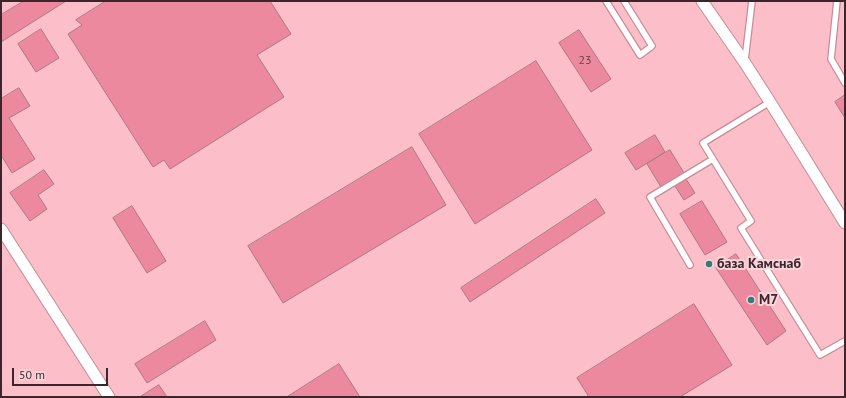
<!DOCTYPE html>
<html>
<head>
<meta charset="utf-8">
<style>
  body { margin:0 }
  #map { position:relative; width:846px; height:398px; overflow:hidden; background:#fcbfca; font-family:"PT Sans",sans-serif }
  canvas { display:block }
  .frame { position:absolute; inset:0; border:2px solid #3d262b; pointer-events:none }
  .scale { position:absolute; left:12px; top:368px; width:96px; height:18px; box-sizing:border-box; border:2px solid #3d262b; border-top:0; padding-left:5px; font-size:12px; line-height:14px; white-space:nowrap; color:#3d262b; -webkit-text-stroke:3px #f9d4da; paint-order:stroke }
</style>
</head>
<body>
<div id="map">
<canvas width="846" height="398"></canvas>
<div class="frame"></div>
<div class="scale">50 m</div>
</div>
<script>
const g = document.querySelector('canvas').getContext('2d');
g.lineJoin = 'round';
function fillPath(path, color) {
  g.fillStyle = color;
  g.fill(path, 'evenodd');
}
function strokePath(path, color, width, dash) {
  g.strokeStyle = color;
  g.lineWidth = width;
  g.lineCap = dash ? 'butt' : 'round';
  g.setLineDash(dash || []);
  g.stroke(path);
}
function label(font, color, halo, rows, align = 'center') {
  g.font = font + ' "PT Sans",sans-serif';
  g.lineWidth = 4;
  g.setLineDash([]);
  g.textBaseline = 'middle';
  g.strokeStyle = halo;
  g.fillStyle = color;
  for (const [text, x, y, turn = 0] of rows) {
    g.save();
    g.translate(x, y);
    g.rotate((+turn || 0) * Math.PI / 180);
    g.textAlign = isNaN(turn) ? turn : align;
    if (halo) g.strokeText(text, 0, 0);
    g.fillText(text, 0, 0);
    g.restore();
  }
}
const building = new Path2D(`
  M 24,1 L 66,1 L 1,42 L 1,15 Z
  M 106,1 L 270,1 L 291,34 L 257,55 L 284,97 L 170,169 L 164,160 L 153,167 L 68,34 L 82,25 L 76,20 Z
  M 41,29 L 59,58 L 36,72 L 18,44 Z
  M 579,30 L 611,79 L 591,92 L 559,43 Z
  M 536,61 L 592,150 L 475,224 L 419,134 Z
  M 19,88 L 30,106 L 9,118 L 35,159 L 12,173 L 1,155 L 1,99 Z
  M 845,95 L 845,118 L 835,102 Z
  M 655,135 L 665,152 L 636,170 L 625,153 Z
  M 412,147 L 446,205 L 283,303 L 248,246 Z
  M 670,150 L 684,173 L 661,187 L 647,164 Z
  M 44,170 L 54,184 L 38,195 L 47,209 L 30,221 L 10,193 Z
  M 686,179 L 695,193 L 684,200 L 675,186 Z
  M 596,199 L 605,213 L 470,302 L 461,288 Z
  M 702,201 L 727,242 L 705,255 L 680,214 Z
  M 132,206 L 166,261 L 147,273 L 113,218 Z
  M 736,254 L 786,331 L 767,345 L 716,268 Z
  M 694,304 L 732,365 L 680,397 L 589,397 L 577,378 Z
  M 205,321 L 216,340 L 147,383 L 135,364 Z
  M 339,364 L 360,397 L 287,397 Z
  M 159,385 L 167,397 L 140,397 Z`);
fillPath(building, '#ec899e');
strokePath(building, '#af7782', 1);
const lane = new Path2D(`
  M 606,1 L 640,55 L 652,46 L 624,1
  M 837,1 L 831,59 L 845,83
  M 745,60 L 752,1
  M 770,102 L 703,143 L 751,221 L 741,228 L 820,355 L 845,341
  M 690,265 L 650,197 L 713,159`);
const street = new Path2D(`
  M 702,1 L 745,63 L 770,102 L 845,223
  M 1,229 L 109,397`);
strokePath(lane, '#c68d98', 8);
strokePath(street, '#c68d98', 13);
strokePath(lane, '#fff', 5.5);
strokePath(street, '#fff', 11);
for (const [x, y, r, color] of [
  [709,264,4,"#357c75"],
  [751,300,4,"#357c75"]
]) {
  const dot = new Path2D();
  dot.arc(x, y, r, 0, 2 * Math.PI);
  g.fillStyle = color;
  g.fill(dot);
  strokePath(dot, '#f9d4da', 1.5);
}
label('12px', '#693f48', null, [
  ["23",585,61]
]);
label('bold 14px', '#3d262b', '#f9d4da', [
  ["база Камснаб",717,264],
  ["М7",759,300]
], 'left');
</script>
</body>
</html>
